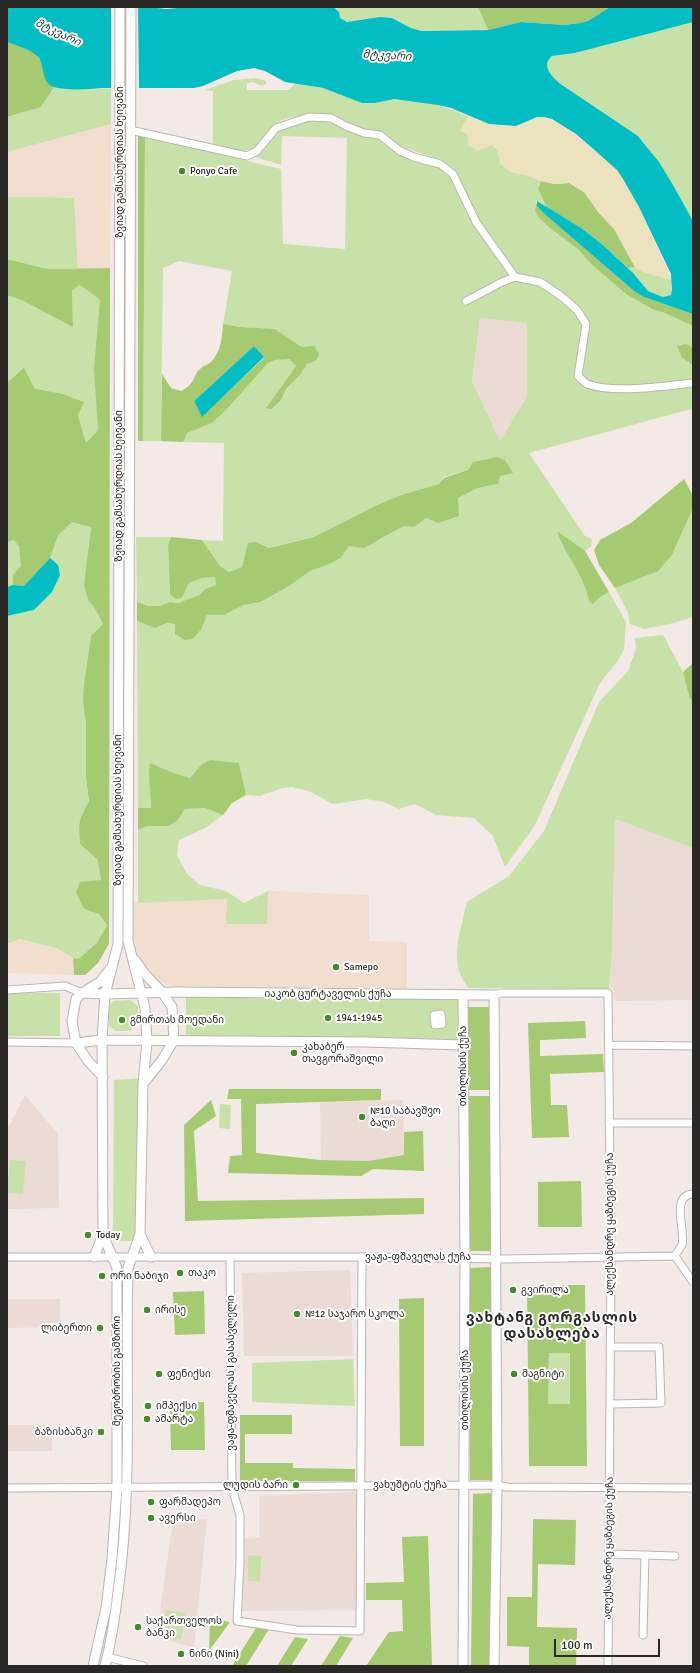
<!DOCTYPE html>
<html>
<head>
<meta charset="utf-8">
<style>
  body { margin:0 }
  #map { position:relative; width:700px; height:1673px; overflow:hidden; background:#f3e9e6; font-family:Signika,sans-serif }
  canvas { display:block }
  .frame { position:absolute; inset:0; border:8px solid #2b2826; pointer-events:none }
  .scale { position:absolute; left:554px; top:1639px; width:106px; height:18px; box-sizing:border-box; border:2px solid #2b2826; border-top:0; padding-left:5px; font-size:12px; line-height:14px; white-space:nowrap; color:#2b2826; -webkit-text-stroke:3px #fff; paint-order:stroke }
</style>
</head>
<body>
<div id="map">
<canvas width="700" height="1673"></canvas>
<div class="frame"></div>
<div class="scale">100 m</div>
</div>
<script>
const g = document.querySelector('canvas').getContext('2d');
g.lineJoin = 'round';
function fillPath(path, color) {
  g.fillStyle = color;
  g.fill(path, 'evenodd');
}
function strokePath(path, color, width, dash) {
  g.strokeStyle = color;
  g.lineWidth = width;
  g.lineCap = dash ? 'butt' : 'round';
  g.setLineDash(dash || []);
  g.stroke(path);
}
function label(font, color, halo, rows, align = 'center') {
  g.font = font + ' Signika,"Noto Sans Georgian",sans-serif';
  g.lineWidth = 4;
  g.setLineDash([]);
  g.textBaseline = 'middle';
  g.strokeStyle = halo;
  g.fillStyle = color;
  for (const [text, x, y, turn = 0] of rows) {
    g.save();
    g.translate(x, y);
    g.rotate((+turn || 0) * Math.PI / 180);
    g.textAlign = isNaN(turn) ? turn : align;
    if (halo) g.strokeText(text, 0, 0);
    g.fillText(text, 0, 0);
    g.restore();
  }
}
fillPath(new Path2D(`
  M 111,124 L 110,268 L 78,268 L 74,198 L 7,198 L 7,152 Z
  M 268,891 L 369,895 L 369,941 L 407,942 L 407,989 L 172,987 L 156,979 L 140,961 L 131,937 L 129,903 L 227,899 L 267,924 Z
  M 20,939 L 56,948 L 73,958 L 74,975 L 7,973 L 7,944 Z`), '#f1dece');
fillPath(new Path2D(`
  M 480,318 L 527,323 L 527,396 L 500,441 L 472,380 Z
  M 615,819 L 693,848 L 693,1000 L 615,1001 L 613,987 L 609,989 L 612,954 Z
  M 25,1095 L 58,1134 L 59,1208 L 7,1209 L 7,1130 Z
  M 403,1100 L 404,1155 L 368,1161 L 321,1160 L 320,1102 Z
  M 350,1270 L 353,1356 L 244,1356 L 242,1273 Z
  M 7,1299 L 60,1299 L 60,1327 L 7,1328 Z
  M 7,1425 L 52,1425 L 52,1451 L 7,1451 Z
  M 356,1492 L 356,1610 L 241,1611 L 242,1539 L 259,1537 L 259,1496 Z
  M 207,1519 L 194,1647 L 156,1638 L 173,1521 Z`), '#ecdbd4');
fillPath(new Path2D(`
  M 334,7 L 478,7 L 488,30 L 422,31 L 411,28 L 392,18 L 348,22 L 340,18 L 338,9 Z
  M 693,22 L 693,211 L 691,219 L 649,149 L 638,136 L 562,85 C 553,78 540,66 552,56 L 575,53 Z
  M 7,42 L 54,87 L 111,89 L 111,124 L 7,152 L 7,117 L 41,107 Z
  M 257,78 L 266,81 L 266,84 L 262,86 L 253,82 L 247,83 L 247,90 L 288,90 L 295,84 L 323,88 L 362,103 L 375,103 L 394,99 L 412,101 L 438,105 L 468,116 L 460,131 L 466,133 L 468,136 L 468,145 L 487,146 L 492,145 L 497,149 L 511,172 L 526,175 L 541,181 L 538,189 L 547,208 L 538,201 L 536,202 L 535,211 L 539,218 L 551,229 L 579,250 L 591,264 L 626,294 L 652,309 L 665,313 L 693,326 L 693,348 L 686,344 L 677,346 L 682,358 L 693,365 L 693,413 L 691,409 L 529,453 L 585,536 L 592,539 L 591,546 L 585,551 L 557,532 L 587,589 L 589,602 L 593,604 L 600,597 L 609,592 L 626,622 L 624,650 L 617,662 L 600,683 L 535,825 L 505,867 L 493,836 L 474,818 L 436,815 L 415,804 L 399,809 L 384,802 L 366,799 L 333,804 L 309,791 L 292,787 L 283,788 L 260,796 L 246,795 L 239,763 L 201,765 L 190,778 L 171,772 L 149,771 L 152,797 L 151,809 L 138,808 L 137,621 L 155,628 L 167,623 L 202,628 L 207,615 L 224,615 L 244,605 L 262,602 L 289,586 L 310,571 L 327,565 L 341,558 L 349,546 L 378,541 L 404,526 L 414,527 L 426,518 L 438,523 L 458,498 L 478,488 L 498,484 L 488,458 L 474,462 L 468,470 L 444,477 L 439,484 L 401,495 L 377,505 L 314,537 L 268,548 L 256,542 L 242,567 L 229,572 L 220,566 L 202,540 L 223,541 L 224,443 L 183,442 L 186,433 L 212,423 L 268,363 L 275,360 L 289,359 L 296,366 L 266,408 L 281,400 L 286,389 L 301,374 L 307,364 L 316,361 L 302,347 L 275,329 L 241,327 L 223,324 L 232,271 L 179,261 L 163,268 L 161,441 L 143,441 L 145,137 L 281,169 L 283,244 L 345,249 L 347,138 L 282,136 L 281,165 L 252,156 L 277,128 L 304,121 L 326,122 L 382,138 L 406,158 L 454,172 L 442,161 L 398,145 L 382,133 L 361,128 L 331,115 L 309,113 L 285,119 L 274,124 L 255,149 L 239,151 L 213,146 L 213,91 L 205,90 L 234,80 ZM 480,318 L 527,323 L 527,396 L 500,441 L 472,381 Z
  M 10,197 L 74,198 L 78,268 L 48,269 L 7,259 L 7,198 Z
  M 635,267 L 644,272 L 672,280 L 671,295 L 663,297 L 648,291 L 628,268 Z
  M 7,268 L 73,326 L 72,290 L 80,285 L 100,300 L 97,400 L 98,430 L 86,443 L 78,415 L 84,402 L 73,398 L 91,527 L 88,549 L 89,601 L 94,607 L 103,624 L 83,702 L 86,724 L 86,778 L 89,801 L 86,809 L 101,880 L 84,909 L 99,914 L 107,925 L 97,943 L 78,959 L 73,958 L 56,948 L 20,939 L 7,944 L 7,616 L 34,610 L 52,592 L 13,585 L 7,587 Z
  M 693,508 L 693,617 L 674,623 L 644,629 L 630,624 L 628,613 L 615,588 L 635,579 L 672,555 Z
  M 136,537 L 171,537 L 168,545 L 170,594 L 182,598 L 189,583 L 202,578 L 215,577 L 216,585 L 205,589 L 199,595 L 178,603 L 170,602 L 160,606 L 148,606 L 137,602 Z
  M 663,635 L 683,672 L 689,696 L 693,703 L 693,848 L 615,819 L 612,954 L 609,989 L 468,988 C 466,984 462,979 460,974 C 452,952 462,925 467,902 L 509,876 L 544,831 L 599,702 L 628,671 L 636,649 L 635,638 Z
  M 205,808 L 223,815 L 205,828 L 179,840 L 177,855 L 187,874 L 200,885 L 226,891 L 244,903 L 268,891 L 267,924 L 226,924 L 227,899 L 138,903 L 138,830 L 147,826 L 168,826 L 177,821 L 185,809 Z
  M 7,993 L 60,993 L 60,1036 L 7,1036 Z
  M 186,997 L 458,999 L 458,1040 L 186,1039 Z
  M 130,1000 L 138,1006 L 138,1024 L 130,1031 L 115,1031 L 109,1025 L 108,1006 L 114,1001 Z
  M 142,1078 L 137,1241 L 113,1241 L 114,1080 Z
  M 220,1104 L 231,1105 L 230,1129 L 219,1128 Z
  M 10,1160 L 26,1161 L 23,1194 L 7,1193 Z
  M 549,1353 L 570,1353 L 570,1404 L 548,1404 Z
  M 353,1359 L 355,1406 L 252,1402 L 252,1363 Z
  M 248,1555 L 261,1556 L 260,1581 L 248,1581 Z
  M 166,1610 L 185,1613 L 181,1640 L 162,1637 Z`), '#c8e1a9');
fillPath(new Path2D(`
  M 478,7 L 610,7 L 588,21 L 580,23 L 564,25 L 521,22 L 488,30 Z
  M 7,42 C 19,46 33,49 40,60 C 45,68 44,81 54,87 L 41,107 L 7,117 Z
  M 138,135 L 145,137 L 143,441 L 138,441 Z
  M 541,181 L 554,184 L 569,183 L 584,192 L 599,213 L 614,229 L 635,267 L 628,268 L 603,245 L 581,228 L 547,208 L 538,189 Z
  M 536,203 L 548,217 L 634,291 L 644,297 L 693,314 L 693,326 L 665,313 L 652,309 L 626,294 L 591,264 L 579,250 L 551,229 L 539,218 L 535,211 Z
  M 7,259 L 48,269 L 110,268 L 109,944 L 98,963 L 85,975 L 74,975 L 73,958 L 78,959 L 97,943 L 107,925 L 99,914 L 84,909 L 76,892 L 80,882 L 101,880 L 97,859 L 80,844 L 79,826 L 81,817 L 89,801 L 86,778 L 86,724 L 83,702 L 84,685 L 91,636 L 103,624 L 94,607 L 89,601 L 84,586 L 91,527 L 72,522 L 58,535 L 50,558 L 24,586 L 13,585 L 13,575 L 21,566 L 19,546 L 14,540 L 7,542 L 7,383 L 24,368 L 35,389 L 63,394 L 84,402 L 78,415 L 86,443 L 98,430 L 94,368 L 100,300 L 80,285 L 72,290 L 73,327 L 22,300 L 7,295 Z
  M 223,324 L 241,327 L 275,329 L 302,347 L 314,346 L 319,354 L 316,361 L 307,364 L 301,374 L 286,389 L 281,400 L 271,409 L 266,408 L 296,366 L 289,359 L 275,360 L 268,363 L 226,410 L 212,423 L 187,433 L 183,442 L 161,441 L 162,374 L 171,388 L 181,391 C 197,383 191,377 201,368 C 204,365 208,365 211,362 C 221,352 222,338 223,324 ZM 254,346 L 264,358 L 202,416 L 194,401 Z
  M 686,344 L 693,348 L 693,365 L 682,358 L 677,346 Z
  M 496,457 L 505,460 L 513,473 L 500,476 L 498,484 L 478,488 L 458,498 L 459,516 L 438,523 L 426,518 L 414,527 L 404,526 L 364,548 L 349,546 L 341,558 L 327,565 L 310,571 L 289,586 L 261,602 L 244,605 L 224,615 L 207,615 L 202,628 L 193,639 L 185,640 L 175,634 L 175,624 L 167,623 L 155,628 L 137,621 L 137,602 L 148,606 L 160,606 L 170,602 L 178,603 L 199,595 L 205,589 L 216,585 L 215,577 L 202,578 L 189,583 L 182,598 L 176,599 L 170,594 L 168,545 L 171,537 L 202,540 L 220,566 L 229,572 L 242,567 L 248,543 L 256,542 L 269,548 L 314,537 L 377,505 L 401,495 L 439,484 L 444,478 L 468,470 L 473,462 Z
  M 684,479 L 693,496 L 693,508 L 672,555 L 658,571 L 615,588 L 599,565 L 594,550 L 600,540 L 631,523 Z
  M 557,531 L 585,551 L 609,592 L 600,597 L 593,604 L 589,602 C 585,575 565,556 557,531 Z
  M 693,663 L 693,703 L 689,696 L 683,672 Z
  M 210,760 L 239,763 L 246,795 L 232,803 L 223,815 L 205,808 L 185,809 L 177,821 L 168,826 L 147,826 L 138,830 L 138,808 L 151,808 C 152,793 147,778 150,763 L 171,772 L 190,778 L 201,765 Z
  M 466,1007 L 490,1007 L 491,1090 L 467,1090 Z
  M 585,1021 L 586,1038 L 540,1040 L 540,1056 L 603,1054 L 604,1072 L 550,1074 L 551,1105 L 567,1105 L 569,1137 L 532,1138 L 528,1023 Z
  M 229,1089 L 381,1089 L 381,1100 L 256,1104 L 256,1153 L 321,1160 L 368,1161 L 404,1155 L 404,1132 L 423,1131 L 424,1171 L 373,1169 L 361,1176 L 228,1173 L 230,1156 L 242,1155 L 241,1099 L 227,1099 Z
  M 467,1096 L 490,1096 L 491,1251 L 468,1251 Z
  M 211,1100 L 216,1116 L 194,1131 L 198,1201 L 424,1198 L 424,1214 L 185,1221 L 184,1125 Z
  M 581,1181 L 582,1227 L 538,1227 L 538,1182 Z
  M 491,1267 L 492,1480 L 470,1480 L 469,1268 Z
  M 527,1285 L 585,1285 L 587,1466 L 529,1466 ZM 549,1353 L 570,1353 L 570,1404 L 548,1404 Z
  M 204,1291 L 205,1334 L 175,1335 L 173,1292 Z
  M 424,1298 L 424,1446 L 400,1446 L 399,1299 Z
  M 204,1402 L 205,1450 L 171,1450 L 170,1403 Z
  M 240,1415 L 292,1415 L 292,1434 L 245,1434 L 245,1463 L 293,1463 L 293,1468 L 355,1469 L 355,1481 L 240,1481 Z
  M 491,1493 L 491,1666 L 471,1666 L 473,1494 Z
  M 533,1519 L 576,1520 L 575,1565 L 538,1564 L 537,1627 L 577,1628 L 576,1666 L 529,1666 L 529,1647 L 507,1646 L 507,1597 L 532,1597 Z
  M 428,1536 L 432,1666 L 366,1666 L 389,1632 L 403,1631 L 402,1600 L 366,1600 L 366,1583 L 404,1582 L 402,1537 Z
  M 210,1618 L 230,1622 L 209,1651 Z
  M 256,1628 L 269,1629 L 246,1666 L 232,1666 Z
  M 340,1636 L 353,1638 L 336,1666 L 321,1666 Z
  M 295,1637 L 308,1639 L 291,1666 L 277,1666 Z`), '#a5ca71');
fillPath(new Path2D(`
  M 468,116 L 489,124 L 508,126 L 516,126 L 537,117 L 544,117 L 557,122 L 591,147 L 617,170 L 633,194 L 672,280 L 644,272 L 635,267 L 614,229 L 599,213 L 584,192 L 569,183 L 554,184 L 541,181 L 526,175 L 511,172 L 500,164 L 497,149 L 492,145 L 478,151 L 468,145 L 468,136 L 466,133 L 460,131 Z`), '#ece2bd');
fillPath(new Path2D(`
  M 7,7 L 148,7 L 166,9 L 190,7 L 334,7 L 339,12 L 340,18 L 347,22 L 380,17 L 392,18 L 411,28 L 422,31 L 488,30 L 521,22 L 564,25 L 580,23 L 588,21 L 610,7 L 693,7 L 693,22 L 575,53 L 552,56 C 540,66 553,78 562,85 L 638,136 L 659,162 L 673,185 L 693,221 L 693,314 L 644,297 L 634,291 L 548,217 L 537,206 L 537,201 L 581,228 L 603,245 L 633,273 L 648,291 L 663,297 L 671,295 L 672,289 L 671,274 L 639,207 L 623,179 L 617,170 L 591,147 L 576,134 L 552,119 L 544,117 L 537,117 L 516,126 L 489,124 L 451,108 L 438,105 L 394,99 L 375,103 L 362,103 L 323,88 L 285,82 L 265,71 L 254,68 L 237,71 L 203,86 L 194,88 C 163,88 133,88 102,88 C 88,89 67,91 54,87 C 41,83 45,67 39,58 C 31,49 18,46 7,42 Z
  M 254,346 L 264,357 L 202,417 L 194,401 Z
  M 50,558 L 58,565 L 60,575 L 52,592 L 34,610 L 7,616 L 7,587 L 13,585 L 24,586 Z`), '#02bec3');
fillPath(new Path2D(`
  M 111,7 L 138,7 L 139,89 L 111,89 Z`), '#f3e9e6');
const minor = new Path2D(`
  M 130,130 L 247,156 L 257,151 L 276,128 L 309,117 L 331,118 L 346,126 L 364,133 L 380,135 L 400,151 L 414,157 L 440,164 L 453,174 L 476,222 L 515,277
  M 466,301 L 502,282 L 515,277 L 540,282 L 561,296 L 577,310 L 586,324 L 578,376 C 581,379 584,382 587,384 C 614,394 664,386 693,383
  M 7,990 L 65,986 L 82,993
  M 494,995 L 502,993 L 608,993 L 611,1258 L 608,1666
  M 441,1014 L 442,1024 L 435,1025 L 434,1015 Z
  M 7,1042 L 76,1043
  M 609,1045 L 693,1046
  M 609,1123 L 693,1123
  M 675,1256 C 677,1252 680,1248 682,1245 C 686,1231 670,1195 693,1194
  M 7,1257 L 373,1257 L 505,1259 L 675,1256 L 693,1282
  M 230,1258 L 232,1488 L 240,1515 L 240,1562 L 237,1621 L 297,1630 L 360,1631 L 362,1257
  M 610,1404 L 661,1403 L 659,1347 L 610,1347
  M 7,1488 L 497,1485 L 506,1487 L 693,1488
  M 609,1554 L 675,1556
  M 643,1635 L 645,1555
  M 107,1657 L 143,1666`);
const major = new Path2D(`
  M 135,960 L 144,973 L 162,992 L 172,1007 L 174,1040 L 162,1060 L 143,1084
  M 82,993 L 105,994 L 176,992 L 494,995 L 497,1485 L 494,1666
  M 463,995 L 465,1257 L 463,1666
  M 76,1043 L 102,1040 L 366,1042 L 463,1045
  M 103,1077 L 88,1061 L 76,1043 L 72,1021 L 76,999 L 82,993 L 100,982 L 110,969
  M 140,1234 L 151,1257
  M 94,1257 L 103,1235
  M 93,1666 L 106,1608 L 112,1559 L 117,1487 L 117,1268 L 103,1235 L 102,1040 L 105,994 L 118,944 L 120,7
  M 105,1666 C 111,1642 115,1617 118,1592 C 133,1485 125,1376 128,1268 L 140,1234 L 143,1084 L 147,1041 L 145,1008 L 128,941 L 131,7`);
strokePath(minor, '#bdb4b1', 9);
strokePath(major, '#bdb4b1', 11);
strokePath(minor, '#fff', 7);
strokePath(major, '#fff', 9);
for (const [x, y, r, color] of [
  [182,171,4,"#468a2e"],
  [336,967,4,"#468a2e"],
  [328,1018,4,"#468a2e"],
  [122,1020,4,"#468a2e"],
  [294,1053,4,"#468a2e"],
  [362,1117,4,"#468a2e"],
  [88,1235,4,"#468a2e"],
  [180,1273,4,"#468a2e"],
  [102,1276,4,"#468a2e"],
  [513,1290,4,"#468a2e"],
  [147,1310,4,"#468a2e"],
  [297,1314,4,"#468a2e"],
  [100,1328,4,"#468a2e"],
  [159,1374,4,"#468a2e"],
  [514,1374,4,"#468a2e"],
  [148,1406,4,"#468a2e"],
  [147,1419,4,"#468a2e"],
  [101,1432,4,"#468a2e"],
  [296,1485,4,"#468a2e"],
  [151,1502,4,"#468a2e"],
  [151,1518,4,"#468a2e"],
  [138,1627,4,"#468a2e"],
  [181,1654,4,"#468a2e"]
]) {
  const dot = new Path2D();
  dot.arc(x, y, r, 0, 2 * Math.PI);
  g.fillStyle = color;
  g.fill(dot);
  strokePath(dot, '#fff', 1.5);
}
label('10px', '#2b2826', '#fff', [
  ["ზვიად გამსახურდიას ხეივანი",120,162,-90],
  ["ზვიად გამსახურდიას ხეივანი",119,486,-90],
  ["ზვიად გამსახურდიას ხეივანი",118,810,-90],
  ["იაკობ ცურტაველის ქუჩა",328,994],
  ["თბილისის ქუჩა",463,1066,-90],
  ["ალექსანდრე ყაზბეგის ქუჩა",610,1224,-90],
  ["ვაჟა-ფშაველას ქუჩა",418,1257],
  ["მეგობრობის გამზირი",117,1371,-90],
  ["ვაჟა-ფშაველას I გასასვლელი",231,1373,-90],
  ["თბილისის ქუჩა",465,1390,-90],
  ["ვახუშტის ქუჩა",410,1485],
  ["ალექსანდრე ყაზბეგის ქუჩა",609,1548,-89]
]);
label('10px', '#2b2826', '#fff', [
  ["Ponyo Cafe",190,171],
  ["Samepo",344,967],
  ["1941-1945",336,1018],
  ["გმირთას მოედანი",130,1020],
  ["კახაბერ",302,1047],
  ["თავგორაშვილი",302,1059],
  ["№10 საბავშვო",370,1111],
  ["ბაღი",370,1123],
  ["Today",96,1235],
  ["თაკო",188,1273],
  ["ორი ნაბიჯი",110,1276],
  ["გვირილა",521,1290],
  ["ირისე",155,1310],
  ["№12 საჯარო სკოლა",305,1314],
  ["ლიბერთი",92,1328,"right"],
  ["ფენიქსი",167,1374],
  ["მაგნიტი",522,1374],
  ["იმპექსი",156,1406],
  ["ამარტა",155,1419],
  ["ბაზისბანკი",93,1432,"right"],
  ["ლუდის ბარი",288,1485,"right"],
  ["ფარმადეპო",159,1502],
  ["ავერსი",159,1518],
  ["საქართველოს",146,1621],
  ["ბანკი",146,1633],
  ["ნინი (Nini)",189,1654]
], 'left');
label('italic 11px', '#1c3536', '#fff', [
  ["მტკვარი",58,33,25],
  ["მტკვარი",387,56,3]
]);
g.letterSpacing = '1px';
label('bold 14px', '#2b2826', '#fff', [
  ["ვახტანგ გორგასლის",552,1318],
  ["დასახლება",552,1334]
]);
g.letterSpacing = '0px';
</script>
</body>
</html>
